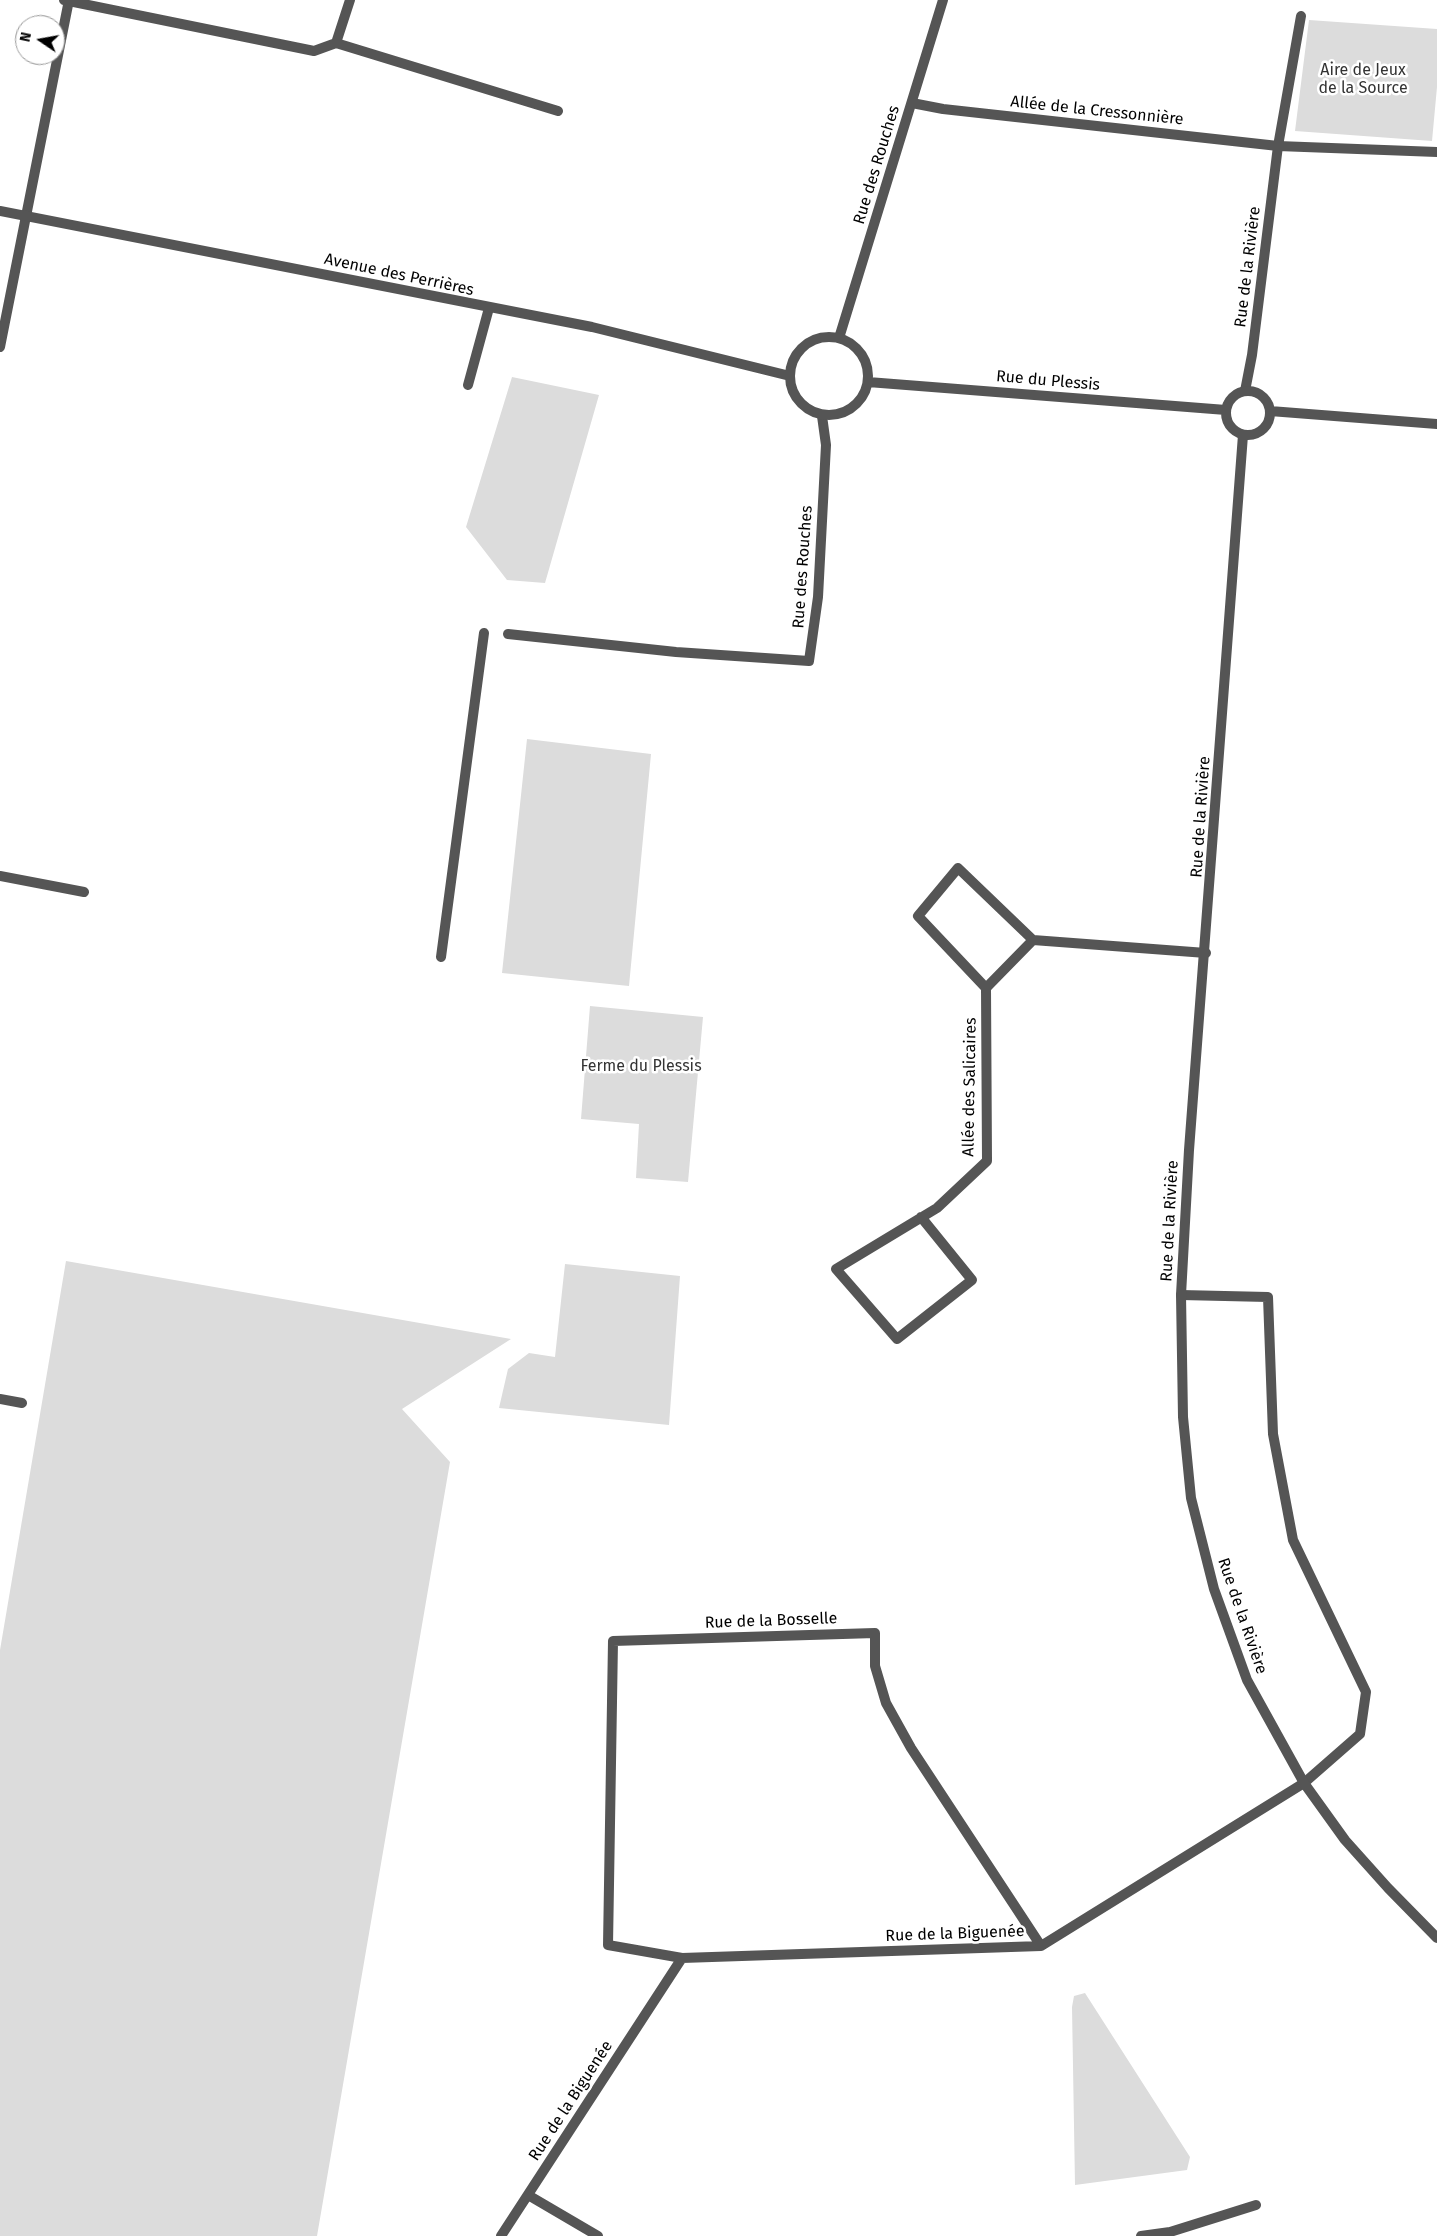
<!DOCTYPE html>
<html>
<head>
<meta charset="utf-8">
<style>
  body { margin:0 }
  #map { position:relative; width:1437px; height:2236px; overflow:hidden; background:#fff; font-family:"Fira Sans",sans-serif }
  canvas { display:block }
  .north { position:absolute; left:15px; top:15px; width:50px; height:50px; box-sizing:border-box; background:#fff; border:1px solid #999; border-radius:50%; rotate:282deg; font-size:14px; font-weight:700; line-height:20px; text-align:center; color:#000 }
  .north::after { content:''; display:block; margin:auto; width:18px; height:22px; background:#000; clip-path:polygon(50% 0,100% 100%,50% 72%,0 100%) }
</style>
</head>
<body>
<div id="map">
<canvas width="1437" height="2236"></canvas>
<div class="north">N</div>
</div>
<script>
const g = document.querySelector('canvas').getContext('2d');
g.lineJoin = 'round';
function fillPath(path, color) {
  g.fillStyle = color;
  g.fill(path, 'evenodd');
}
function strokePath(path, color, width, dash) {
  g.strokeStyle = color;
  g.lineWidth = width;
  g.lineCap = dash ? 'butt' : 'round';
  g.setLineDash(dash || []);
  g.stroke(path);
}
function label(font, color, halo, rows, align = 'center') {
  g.font = font + ' "Fira Sans",sans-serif';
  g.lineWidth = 5;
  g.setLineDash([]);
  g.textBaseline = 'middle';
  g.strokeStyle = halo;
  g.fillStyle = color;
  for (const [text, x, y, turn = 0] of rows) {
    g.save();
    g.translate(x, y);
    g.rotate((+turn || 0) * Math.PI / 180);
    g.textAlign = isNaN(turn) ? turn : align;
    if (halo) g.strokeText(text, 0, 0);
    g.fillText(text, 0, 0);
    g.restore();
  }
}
fillPath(new Path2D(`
  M 1309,20 L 1437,29 L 1437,87 L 1432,141 L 1295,131 Z
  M 512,377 L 599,395 L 545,583 L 507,580 L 466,527 Z
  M 527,739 L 651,754 L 629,986 L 502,973 Z
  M 590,1006 L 703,1017 L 688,1182 L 636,1178 L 639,1124 L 581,1119 Z
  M 66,1261 L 511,1339 L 402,1409 L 450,1462 L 317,2236 L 0,2236 L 0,1650 Z
  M 565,1264 L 680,1276 L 669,1425 L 499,1408 L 508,1369 L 529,1353 L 555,1357 Z
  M 1085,1993 L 1190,2157 L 1187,2170 L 1075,2185 L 1072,2007 L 1074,1996 Z`), '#dcdcdc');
strokePath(new Path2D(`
  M 0,876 L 84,892
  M 1181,1295 L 1268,1297 L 1273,1434 L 1293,1540 L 1366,1692 L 1360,1734 L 1304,1783`), '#555', 10);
strokePath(new Path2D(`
  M 64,0 L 314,51 L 336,43
  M 336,43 L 558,111
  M 336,43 L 350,0
  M 912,103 L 943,109 L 1278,146 L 1437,152
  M 839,338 L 943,0
  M 0,347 L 69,0
  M 468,385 L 489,308
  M 1245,391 L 1252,355 L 1278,146 L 1301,16
  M 508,634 L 676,652 L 809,661 L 818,597 L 826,445 L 822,416
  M 441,957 L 484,633
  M 986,988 L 918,916 L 958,868 L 1033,940
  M 921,1217 L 972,1280 L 897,1339 L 836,1269 L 937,1208 L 987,1161 L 986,988 L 1033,940 L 1206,953
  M 0,1399 L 22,1403
  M 1041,1946 L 911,1748 L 886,1703 L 875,1666 L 875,1633 L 613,1641 L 608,1945 L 682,1958 L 1041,1946 L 1304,1783
  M 528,2195 L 598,2236
  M 501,2236 L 682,1958
  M 1141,2236 L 1170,2232 L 1256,2205`), '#555', 10);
strokePath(new Path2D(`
  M 0,211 L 592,327 L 790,376
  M790 376a39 39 0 1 1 78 0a39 39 0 1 1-78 0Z
  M 868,382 L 1226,410
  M1226 413a22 22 0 1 1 44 0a22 22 0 1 1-44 0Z
  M 1270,411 L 1437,424
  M 1243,435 L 1189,1150 L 1181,1295 L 1183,1417 L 1191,1498 L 1214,1589 L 1247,1680 L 1304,1783 L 1345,1840 L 1388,1888 L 1437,1938`), '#555', 10);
label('16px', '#333', '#fff', [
  ["Aire de Jeux",1363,71],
  ["de la Source",1363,89],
  ["Ferme du Plessis",641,1067]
]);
label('16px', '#000', '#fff', [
  ["Allée de la Cressonnière",1097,111,6],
  ["Rue des Rouches",877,165,-73],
  ["Rue de la Rivière",1248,267,-83],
  ["Avenue des Perrières",399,275,12],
  ["Rue du Plessis",1048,381,5],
  ["Rue des Rouches",803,567,-86],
  ["Rue de la Rivière",1201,817,-86],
  ["Allée des Salicaires",970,1087,-89],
  ["Rue de la Rivière",1170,1221,-87],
  ["Rue de la Rivière",1242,1616,71],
  ["Rue de la Bosselle",771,1621,-2],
  ["Rue de la Biguenée",955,1934,-2],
  ["Rue de la Biguenée",571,2101,-57]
]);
</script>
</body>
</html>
